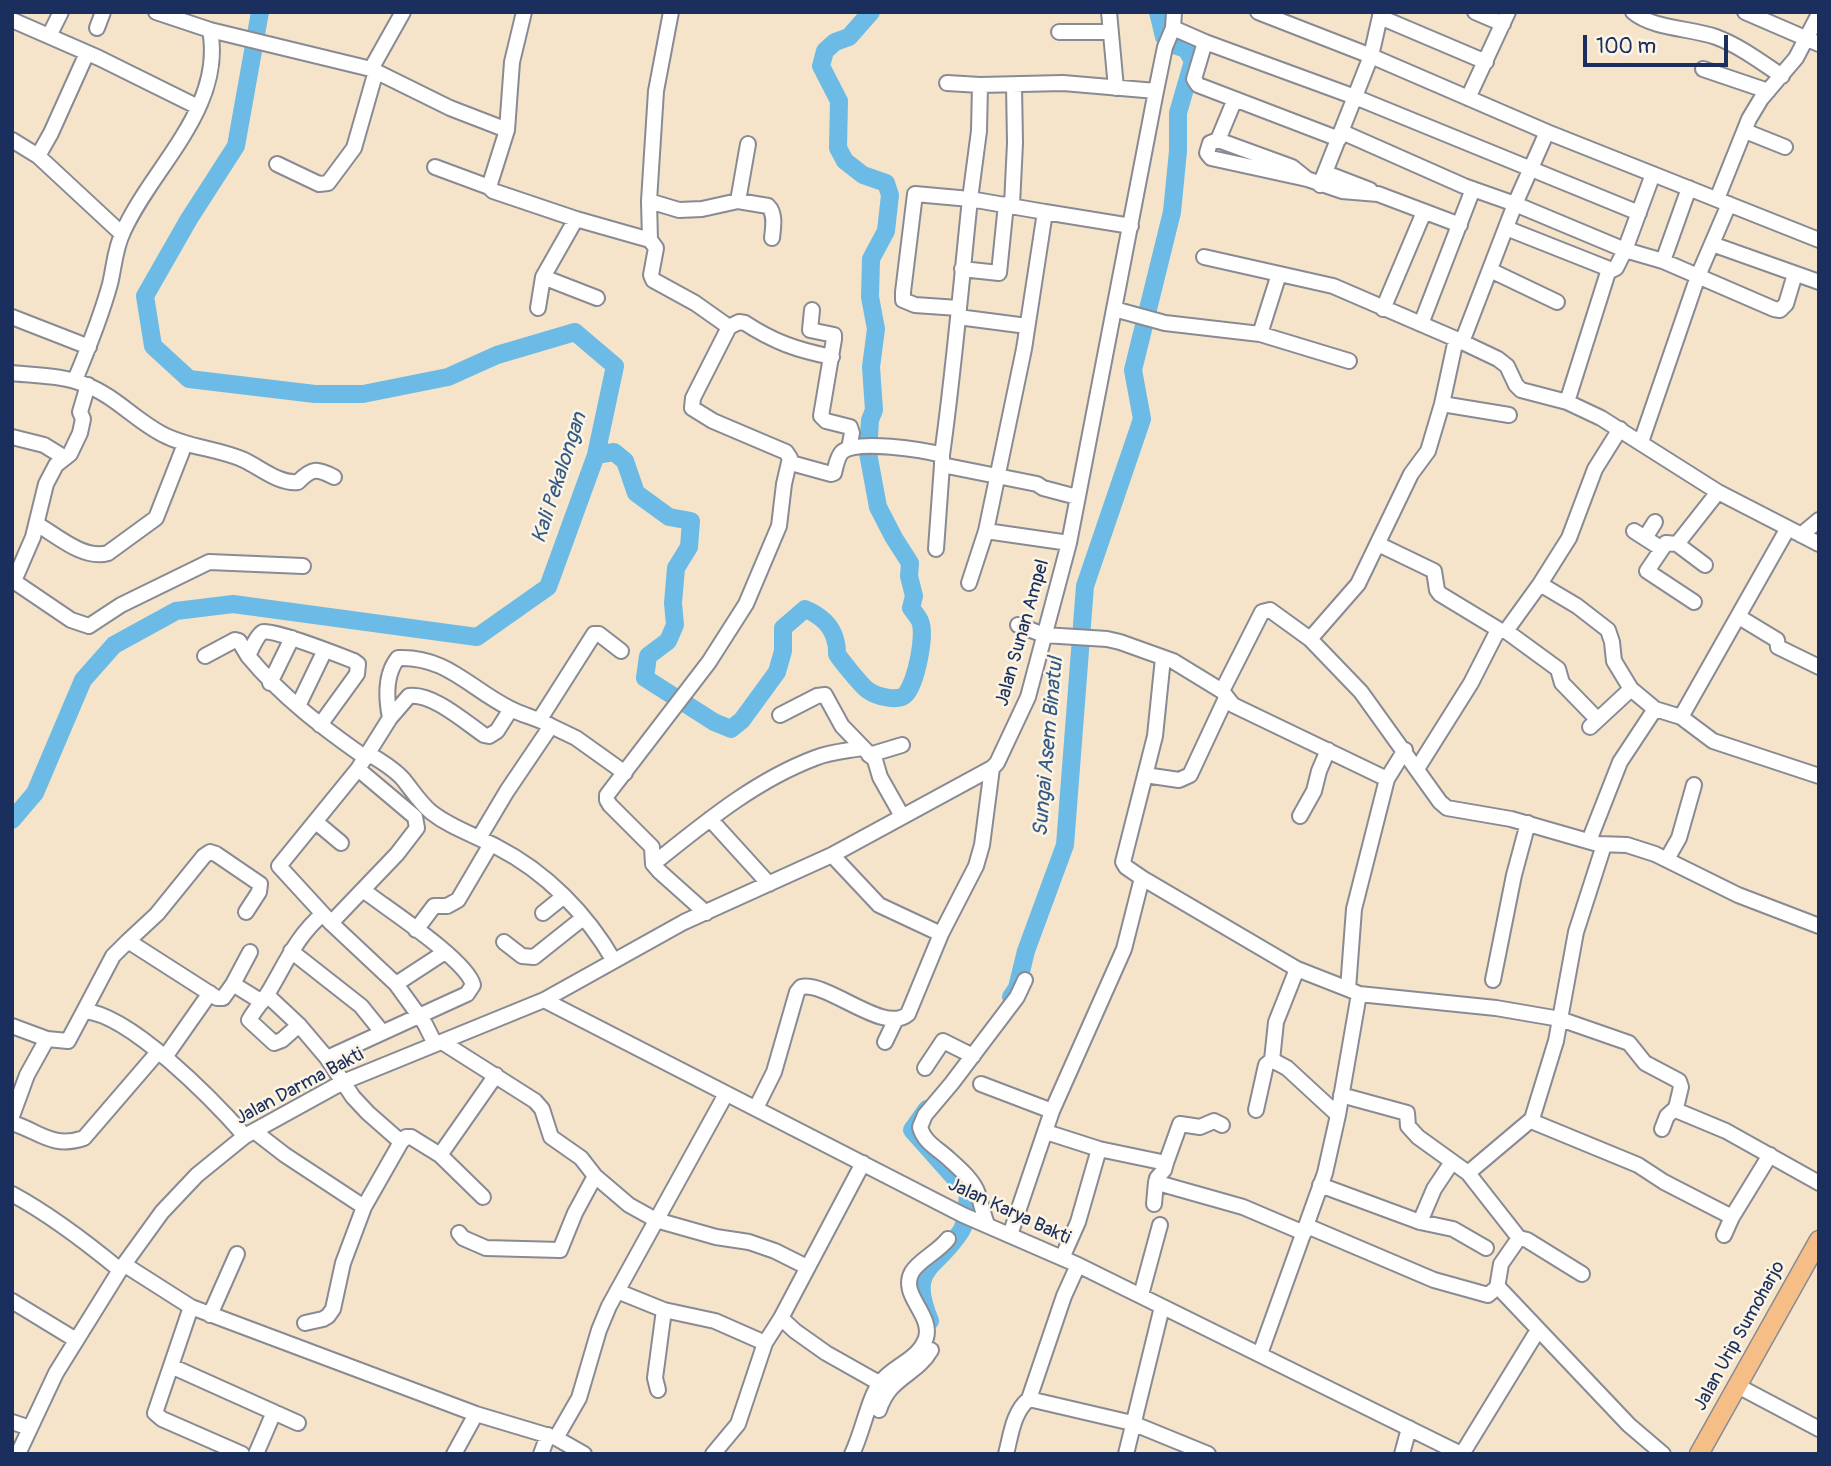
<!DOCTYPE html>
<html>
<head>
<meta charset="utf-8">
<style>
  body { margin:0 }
  #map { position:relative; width:1831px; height:1466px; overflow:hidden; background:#f5e4c9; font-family:Pangolin,sans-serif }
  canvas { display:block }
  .frame { position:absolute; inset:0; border:14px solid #1b2f5e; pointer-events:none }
  .scale { position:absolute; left:1583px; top:35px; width:145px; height:32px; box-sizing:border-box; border:4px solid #1b2f5e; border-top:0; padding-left:9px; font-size:21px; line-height:24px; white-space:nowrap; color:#1b2f5e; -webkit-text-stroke:5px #fcf5e5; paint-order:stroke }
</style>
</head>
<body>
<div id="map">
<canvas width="1831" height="1466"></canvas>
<div class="frame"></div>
<div class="scale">100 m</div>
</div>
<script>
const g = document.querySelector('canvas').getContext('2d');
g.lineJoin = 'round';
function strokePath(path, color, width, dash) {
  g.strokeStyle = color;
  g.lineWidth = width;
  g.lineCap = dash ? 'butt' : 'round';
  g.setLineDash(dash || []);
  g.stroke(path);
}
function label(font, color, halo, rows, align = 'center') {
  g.font = font + ' Pangolin,sans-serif';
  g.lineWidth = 5;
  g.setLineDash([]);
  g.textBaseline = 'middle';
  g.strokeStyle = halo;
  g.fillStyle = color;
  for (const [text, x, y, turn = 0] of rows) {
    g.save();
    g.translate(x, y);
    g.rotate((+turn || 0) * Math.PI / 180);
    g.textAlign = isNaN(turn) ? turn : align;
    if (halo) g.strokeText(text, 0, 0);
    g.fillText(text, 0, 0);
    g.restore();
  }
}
strokePath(new Path2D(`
  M 596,455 L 614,452 L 625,461 L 636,493 L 669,517 L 691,521 L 689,547 L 676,568 L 673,603 L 675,625 L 668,641 L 648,656 L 645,678 L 714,722 L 731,729 L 742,720 L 777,672 L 783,651 L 783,628 L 805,609 C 820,615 833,626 836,643 C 837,644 837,652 837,654 C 840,659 863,688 869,691 C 876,696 898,702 905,695 C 916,684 926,635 920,621 C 918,617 914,612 911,608 L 914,596 L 909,576 L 910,563 L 894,538 L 878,507 L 868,453 L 870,420 L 874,410 L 871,367 L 876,329 L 870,297 L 871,259 L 886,231 L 890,195 L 886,183 L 863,175 L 845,161 L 838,148 L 839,101 L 821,66 L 825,51 L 835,42 L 849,37 L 871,12
  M 12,820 L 35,793 L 83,680 L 114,645 L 176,611 L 233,604 L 477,637 L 548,587 L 596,455 L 615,366 L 575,332 L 497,355 L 448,377 L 363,394 L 315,394 L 189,379 L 153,346 L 145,296 L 189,219 L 236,146 L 260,12
  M 1011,997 L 1017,988 L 1026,951 L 1065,845 L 1085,586 L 1142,419 L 1133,370 L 1172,212 L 1178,151 L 1178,113 L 1193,61 L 1186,49 L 1171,44 L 1164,37 L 1158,12
  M 927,1109 L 912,1130 L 968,1193 C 967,1204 967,1222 961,1231 C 936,1271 907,1265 930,1321`), '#6bbbe6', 18);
const minor = new Path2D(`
  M 156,12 L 210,30 L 371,69 L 403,12
  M 1109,12 L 1116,88
  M 1258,12 L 1371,56 L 1547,132 L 1819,240
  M 1475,12 L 1503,24
  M 1633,12 C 1653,29 1691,28 1716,37 C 1740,46 1761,62 1782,76
  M 1745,12 L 1819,44
  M 1380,17 L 1486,62
  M 12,20 L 99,58 L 198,107
  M 97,28 L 103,12
  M 1173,28 L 1205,42 L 1194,79 L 1198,85 L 1339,139
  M 1059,32 L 1109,32
  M 49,36 L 61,12
  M 1205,42 L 1355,97 L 1639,213
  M 371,69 L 450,108 L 507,130 L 512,62 L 524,12
  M 1703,69 L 1768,91
  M 947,83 L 980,85 L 1063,83 L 1156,91
  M 1468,98 L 1508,12
  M 1745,131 L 1785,147
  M 1342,132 L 1464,186 L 1515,204 L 1625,250 L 1653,174
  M 12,140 L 38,156 L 122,234
  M 1218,140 L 1235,99
  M 38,156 L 51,133 L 87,53
  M 277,164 L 319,184 L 328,183 L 354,148 L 376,71
  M 435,167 L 489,187 L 493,191 L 576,219
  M 1326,173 L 1370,190
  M 1307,179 L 1292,167 L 1218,140 L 1210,143 L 1207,153 L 1211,158 L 1307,179 L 1342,191 L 1378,194 L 1460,225
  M 1320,185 L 1371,56 L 1381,12
  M 489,187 L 507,130
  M 1717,199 L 1749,119 L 1761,99 L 1796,58 L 1819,14
  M 649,201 L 679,210 L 702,209 L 738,201 L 768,206 C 776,214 773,228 772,238
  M 738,201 L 748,144
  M 1012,205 L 1015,143 L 1014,85
  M 1045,212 L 1131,226
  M 1506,228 L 1612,270 L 1616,268 L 1625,250 L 1663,261 L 1774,309 L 1780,310 L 1786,304 L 1795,274
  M 650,240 L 649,201 L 656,91 L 671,12
  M 1712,244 L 1819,282
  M 1204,257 L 1333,286 L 1456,339 L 1498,359 L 1507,366 L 1516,385 L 1521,390 L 1567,402 L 1601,418 L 1718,492 L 1819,544
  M 1663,261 L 1689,188
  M 962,269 L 999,273 L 1006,204
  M 1490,270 L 1557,302
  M 543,277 L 597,298
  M 538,308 L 543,277 L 576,219 L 650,240 L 656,248 L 651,275 L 653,280 L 695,303 L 729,327 L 693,398 L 692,408 L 713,421 L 786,452 L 790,458 L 784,484 L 779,526 L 746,604 L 709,662 L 607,795 L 607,800 L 610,805 L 652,847 L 653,864 L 659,871 L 706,913
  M 958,308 L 915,305 L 903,300 L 903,292 L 915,194 L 970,199 L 979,131 L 980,85
  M 1114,309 L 1165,323 L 1260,334 L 1279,274
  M 1383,309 L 1424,212
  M 812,310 L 810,330 L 834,335 L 834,339 L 821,416 L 826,421 L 850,427 L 852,433 L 849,448
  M 12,317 L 89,347
  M 958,317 L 1027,326
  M 1421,324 L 1473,189
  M 729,327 L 739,322 L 745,323 C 774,342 797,350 832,357
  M 1260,334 L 1349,361
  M 1462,342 L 1515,204 L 1547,132
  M 12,373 C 37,376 62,375 86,385 C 115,396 135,420 162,434 C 188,448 217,448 244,460 C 261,468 279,484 298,482 C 312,468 316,468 334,477
  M 75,380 C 88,349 101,317 110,284 C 114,268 115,248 123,232 C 152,167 225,108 210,30
  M 1567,402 L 1609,269
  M 1442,404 L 1509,415
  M 1620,429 L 1595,469 L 1569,538 L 1540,584 L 1577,606 L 1608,630 L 1612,642 L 1614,661 L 1631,689 L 1655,709 L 1681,717 L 1713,741 L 1819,776
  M 12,437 L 44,445 L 65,458
  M 1641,442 L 1698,276 L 1729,204
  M 942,455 C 954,370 961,285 970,199 L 1045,212 L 1024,349 L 986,531
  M 791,463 L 831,474 L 834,473 C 836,466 837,457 842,452 C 857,439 924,450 942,455 L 942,465 L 1037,484 L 1043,488 L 1077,497
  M 37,524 C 57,536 84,560 108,553 L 156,518 L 185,444
  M 1634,531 L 1662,549
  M 1801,535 L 1819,520
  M 1645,538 L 1655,522
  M 1378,544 L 1434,571 L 1437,590 L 1440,594 L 1501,631 L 1506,631 L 1540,584
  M 1677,544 L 1666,543 L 1647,571 L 1694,602
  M 936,549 L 942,465
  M 1705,565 L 1677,544 L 1718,492
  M 12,580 L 71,620 L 89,626 L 121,605 L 209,562 L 303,566
  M 14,581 L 33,537 L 46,484 L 56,465 L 70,454 L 80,433 L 83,419 L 80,412 L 88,385
  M 969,583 L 986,531 L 1069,543
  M 1739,617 L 1777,640 L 1778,647 L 1819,667
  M 1018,625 L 1044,635 L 1107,639 L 1120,642 L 1173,661 L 1222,691 L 1262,612 L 1270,610 L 1310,639 L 1361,692 L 1440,802 L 1447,808 L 1511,819 L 1598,844 L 1627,845 L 1655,854 L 1738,895 L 1819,926
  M 1506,631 L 1558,669 L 1562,683 L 1597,719
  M 1310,639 L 1358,584 L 1411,474 L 1428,451 L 1442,404 L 1456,339
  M 205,656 L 235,640 L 239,641 L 248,656 C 251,650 257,635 263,632 C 273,629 341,656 354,661 L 358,664 L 357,674 L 320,725
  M 248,656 C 282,697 323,728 366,758
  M 270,683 L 292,638
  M 1222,691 L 1233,705 L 1387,779 L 1354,909 L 1348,989 L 1359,994 L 1496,1008 L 1560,1019 L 1629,1043 L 1645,1063 L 1679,1081 L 1681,1087 L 1676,1108 L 1678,1111 L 1726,1131 L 1819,1183
  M 298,706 L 325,650
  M 780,715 L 817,696 L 825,695 L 842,726 L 875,760 L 880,777 L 902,816
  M 1681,717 L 1788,528
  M 390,718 C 386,698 385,674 398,658 C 447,656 470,689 511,709 C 524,716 538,718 551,726
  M 540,719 L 594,634 L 599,634 L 621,651
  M 1590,727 L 1631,689
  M 369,754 C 381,761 394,769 403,779 C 412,790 420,803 431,812 C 451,828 475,835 497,847 C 546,872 587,914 614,961
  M 869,755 L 902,745
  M 1417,769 L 1471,683 L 1498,630
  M 1145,775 L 1179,780 L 1190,775 L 1226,698
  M 1387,779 L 1405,750
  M 1300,816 L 1314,791 L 1319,771 L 1328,750
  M 710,819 L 769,884
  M 316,822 L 341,843
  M 479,838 L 507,791 L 551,726 L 576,738 L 625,773
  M 1589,841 L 1620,762 L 1655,709
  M 1604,845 L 1576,932 L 1556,1041 L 1532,1119 L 1536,1123 L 1638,1165 L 1664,1182 L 1732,1217 L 1770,1155
  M 832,855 L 879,905 L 941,934
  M 1667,859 L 1679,838 L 1694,785
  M 653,864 C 703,824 754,781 815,758 C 830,752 846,751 862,748
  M 1142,878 L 1297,969 L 1348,989
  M 543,913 L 564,896
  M 323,914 L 279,866 L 358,769
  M 416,930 L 434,906 L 447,906 L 458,900 L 491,844
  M 128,941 L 157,914 L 204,856 L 210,852 L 216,854 L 260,884 L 259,892 L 246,912
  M 504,942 L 522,956 L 534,957 L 583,918
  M 291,951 L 361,1006 L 382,1032
  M 1493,980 L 1514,875 L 1528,823
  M 233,984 L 250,952
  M 396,984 L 445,952
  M 267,995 L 299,1025 L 327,1058 L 353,1097 L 368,1113 L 401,1142 L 364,1207
  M 544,1000 L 963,1215 L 1078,1265 L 1461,1454
  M 84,1011 L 113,956 L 128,941 L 217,998 L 223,998 L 233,984 L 262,1002
  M 299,1025 L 282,1040 L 274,1043 L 249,1020 C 254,1011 262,1002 268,993 C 285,965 297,935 323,914 L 331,923
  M 12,1026 L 47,1039
  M 442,1042 L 535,1101 L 542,1109 L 551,1137 L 581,1158 L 595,1176 L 629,1205 L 656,1220 L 716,1237 L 749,1242 L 775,1251 L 807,1267
  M 885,1042 L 896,1019
  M 435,1044 L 425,1024 L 396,984 L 331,923 L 397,854 L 417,828 L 415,817 L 358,769 L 390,718 L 409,696 C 433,693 465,722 484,735 L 489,736 L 497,731 L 511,709
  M 165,1057 L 210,993
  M 327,1058 L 467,994 L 473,985 C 467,960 386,908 363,890
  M 1272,1060 L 1276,1022 L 1297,969
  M 925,1068 L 943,1041 L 973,1056
  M 981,1084 L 1052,1111
  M 1341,1095 L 1407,1113 L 1408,1126 L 1418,1137 L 1468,1173 L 1519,1238 L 1527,1240 L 1582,1274
  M 756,1108 L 774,1072 L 797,992 L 801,987 C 828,981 884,1035 908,1014 L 941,934 L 976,866 L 982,845 L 992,768
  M 1256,1110 L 1266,1065 L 1272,1060 L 1287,1068 L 1338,1115
  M 12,1116 L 27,1075 L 47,1039 L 68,1041 L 84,1011 C 130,1014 214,1101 245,1136
  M 12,1123 C 39,1131 52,1149 84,1138 L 158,1052
  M 1662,1129 L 1667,1116 L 1676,1108
  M 254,1131 L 285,1155 L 364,1207 L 343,1263 L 333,1309 L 328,1316 L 323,1319 L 305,1323
  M 1046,1132 L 1099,1149 L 1166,1163 L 1164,1170 L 1157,1178 L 1158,1183 L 1243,1207 L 1304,1233
  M 401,1142 L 406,1137 L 411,1137 L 440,1155 L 483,1197
  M 440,1155 L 496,1075
  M 1166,1163 L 1180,1124 L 1200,1127 L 1214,1121 L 1222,1125
  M 1468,1173 L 1532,1119
  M 1320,1185 L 1420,1222 L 1453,1229 L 1486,1248
  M 12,1194 C 51,1215 86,1242 120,1270
  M 1154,1204 L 1156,1182
  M 1420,1222 L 1434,1189 L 1452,1162
  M 988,1226 C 983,1216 982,1205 978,1194 C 974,1181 960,1169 950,1160 C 939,1149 924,1143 920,1127 L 925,1115 L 952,1083 L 1017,997 L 1025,980
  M 1307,1226 L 1434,1280 L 1488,1295 L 1495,1289 L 1500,1289 L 1629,1425 L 1663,1454
  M 459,1233 L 463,1238 L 486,1248 L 560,1250 L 575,1213 L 595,1176
  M 1010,1235 L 1052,1111 L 1124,949 L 1142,878 L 1126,867 L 1123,862 L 1155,736 L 1163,658
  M 1724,1235 L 1732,1217
  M 1062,1258 L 1078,1222 L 1099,1149
  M 125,1265 L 191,1307 L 476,1414 L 556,1438
  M 1078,1265 L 1064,1296 L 1029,1399 L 1132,1423 L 1208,1454
  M 1497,1288 L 1501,1264 L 1519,1238
  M 617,1291 L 664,1310 L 715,1321 L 765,1343
  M 1141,1295 L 1160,1225
  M 12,1301 L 76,1340
  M 191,1307 L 155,1413 L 162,1419 L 242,1454
  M 210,1315 L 237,1254
  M 781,1318 L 795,1331 L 826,1353 L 888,1388
  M 1260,1354 L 1325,1173 L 1338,1115 L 1359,994
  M 171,1366 L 298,1423
  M 1736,1385 L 1819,1429
  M 658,1390 L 655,1378 L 664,1310
  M 879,1410 C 890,1376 916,1376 931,1350
  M 12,1422 L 30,1428
  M 18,1454 L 56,1373 L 120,1270 L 162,1212 L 197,1175 L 245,1136 L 343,1082 L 544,1000 L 684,922 L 832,855 L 992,768 L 997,763 L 1028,697 L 1069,543 L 1156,91 L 1165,47 L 1173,28 L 1174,12
  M 256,1454 L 274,1412
  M 454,1454 L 476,1414
  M 541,1454 L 548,1435
  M 584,1454 L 556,1438 L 579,1398 L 599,1330 L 609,1306 L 726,1094
  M 713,1454 L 738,1424 L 765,1343 L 781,1318 L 863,1163
  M 852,1454 C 862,1434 869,1397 880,1383 C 893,1365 918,1361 926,1338 C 933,1314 899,1295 912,1272 C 919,1260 938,1252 948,1239
  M 1006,1454 C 1011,1435 1013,1412 1029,1399
  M 1126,1454 L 1162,1307
  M 1402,1454 L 1409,1428
  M 1462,1454 L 1538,1330`);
const major = new Path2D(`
  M 1699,1454 L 1819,1240`);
strokePath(minor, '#888a94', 18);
strokePath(major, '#888a94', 21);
strokePath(minor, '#fff', 14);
strokePath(major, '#f6be87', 18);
label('19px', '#1b2f5e', '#fcf5e5', [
  ["Jalan Sunan Ampel",1023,633,-74],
  ["Jalan Darma Bakti",300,1087,-28],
  ["Jalan Karya Bakti",1009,1212,25],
  ["Jalan Urip Sumoharjo",1740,1336,-61]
]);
label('italic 21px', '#335987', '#fcf5e5', [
  ["Kali Pekalongan",560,478,-72],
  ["Sungai Asem Binatul",1049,747,-85]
]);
</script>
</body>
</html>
